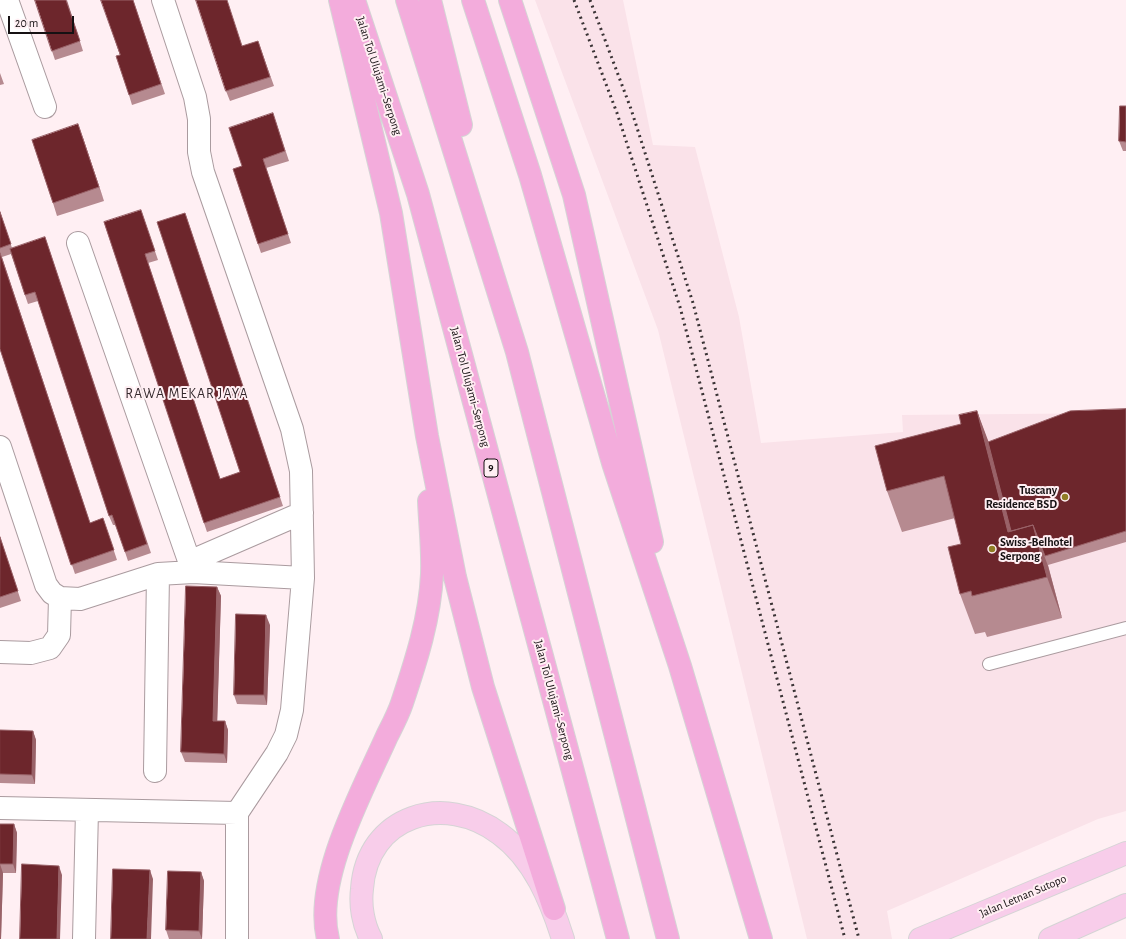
<!DOCTYPE html>
<html>
<head>
<meta charset="utf-8">
<style>
  body { margin:0 }
  #map { position:relative; width:1126px; height:939px; overflow:hidden; background:#ffeff3; font-family:"Alegreya Sans",sans-serif }
  canvas { display:block }
  .scale { position:absolute; left:8px; top:16px; width:66px; height:18px; box-sizing:border-box; border:2px solid #161113; border-top:0; padding-left:5px; font-size:12px; line-height:14px; white-space:nowrap; color:#161113; -webkit-text-stroke:3px #ffeff3; paint-order:stroke }
</style>
</head>
<body>
<div id="map">
<canvas width="1126" height="939"></canvas>
<div class="scale">20 m</div>
</div>
<script>
const g = document.querySelector('canvas').getContext('2d');
g.lineJoin = 'round';
function fillPath(path, color) {
  g.fillStyle = color;
  g.fill(path, 'evenodd');
}
function strokePath(path, color, width, dash) {
  g.strokeStyle = color;
  g.lineWidth = width;
  g.lineCap = dash ? 'butt' : 'round';
  g.setLineDash(dash || []);
  g.stroke(path);
}
function label(font, color, halo, rows, align = 'center') {
  g.font = font + ' "Alegreya Sans",sans-serif';
  g.lineWidth = 4;
  g.setLineDash([]);
  g.textBaseline = 'middle';
  g.strokeStyle = halo;
  g.fillStyle = color;
  for (const [text, x, y, turn = 0] of rows) {
    g.save();
    g.translate(x, y);
    g.rotate((+turn || 0) * Math.PI / 180);
    g.textAlign = isNaN(turn) ? turn : align;
    if (halo) g.strokeText(text, 0, 0);
    g.fillText(text, 0, 0);
    g.restore();
  }
}
fillPath(new Path2D(`
  M 535,0 L 623,0 L 653,145 L 695,147 L 739,317 L 761,443 L 903,432 L 902,415 L 1126,413 L 1126,811 L 1098,819 L 887,911 L 892,939 L 807,939 L 658,330 Z`), '#fae2e9');
const lane = new Path2D(`
  M 989,664 L 1126,628`);
const street = new Path2D(`
  M 7,0 L 45,107
  M 163,0 L 195,97 L 199,119 L 199,152 L 203,172 L 292,429 L 301,471 L 303,578 L 292,710 L 286,735 L 277,753 L 237,813 L 237,939
  M 78,243 L 193,572
  M 0,447 L 46,585 L 52,593 L 60,598 L 80,599 L 158,574 L 193,572 L 303,578
  M 189,562 L 302,513
  M 0,652 L 31,653 L 50,648 L 59,635 L 60,598
  M 155,771 L 158,574
  M 0,808 L 237,813
  M 84,939 L 87,810`);
const primary = new Path2D(`
  M 371,939 C 363,924 360,905 362,889 C 367,815 445,792 500,834 C 534,859 551,901 563,939
  M 920,939 L 1126,853
  M 1050,939 L 1126,905`);
const highway = new Path2D(`
  M 340,0 L 391,213 L 427,436 L 455,577 L 483,687 L 554,909
  M 354,0 L 418,194 L 618,939
  M 407,0 L 517,352 L 668,939
  M 430,0 L 461,125
  M 473,0 L 530,175 L 613,463 L 680,666 L 761,939
  M 510,0 L 574,195 L 652,542
  M 328,939 C 313,880 363,790 387,736 C 392,726 398,715 402,703 C 416,661 430,618 432,574 C 433,550 430,525 429,501`);
strokePath(lane, '#aa9b9f', 14);
strokePath(street, '#aa9b9f', 24);
strokePath(primary, '#d5d4d5', 24);
strokePath(highway, '#d5d4d5', 24);
strokePath(lane, '#fff', 12);
strokePath(street, '#fff', 22);
strokePath(primary, '#f8cdea', 22);
strokePath(highway, '#f3acdc', 22);
strokePath(new Path2D(`
  M 574,0 L 617,113 L 680,307 L 845,939
  M 590,0 L 631,109 L 693,303 L 859,939`), '#3a3335', 3, [2, 4]);
fillPath(new Path2D(`
  M 67,0 L 83,51 L 55,60 L 52,51 Z
  M 133,0 L 165,94 L 132,105 L 129,95 L 120,55 Z
  M 258,41 L 274,86 L 230,101 L 226,91 L 243,46 Z
  M 0,73 L 4,84 L 0,85 Z
  M 1126,106 L 1126,151 L 1123,151 L 1119,141 Z
  M 276,122 L 289,161 L 266,168 L 291,243 L 261,253 L 258,244 L 242,166 Z
  M 83,138 L 104,201 L 57,216 L 53,203 Z
  M 0,211 L 12,248 L 45,237 L 151,553 L 128,561 L 116,525 L 113,525 L 109,516 L 38,301 L 28,304 L 11,254 L 2,257 L 90,523 L 103,518 L 117,560 L 75,574 L 0,349 Z
  M 185,213 L 283,506 L 207,532 L 104,222 L 144,219 L 158,260 L 148,263 L 220,479 L 240,472 Z
  M 1126,409 L 1126,542 L 1048,565 L 1062,618 L 987,637 L 985,632 L 975,634 L 960,594 L 961,544 L 955,518 L 902,532 L 887,491 L 961,424 L 977,411 L 988,442 Z
  M 0,537 L 21,601 L 0,608 Z
  M 217,587 L 221,596 L 217,721 L 225,721 L 228,730 L 227,763 L 185,762 L 181,752 Z
  M 270,625 L 267,705 L 237,704 L 234,695 Z
  M 0,730 L 33,731 L 36,740 L 35,784 L 0,783 Z
  M 0,824 L 14,824 L 17,833 L 16,873 L 3,873 L 1,939 L 0,939 Z
  M 201,872 L 204,881 L 202,939 L 169,939 L 166,930 Z`), '#b68a90');
fillPath(new Path2D(`
  M 78,124 L 83,138 L 104,201 L 99,187 Z
  M 977,411 L 992,451 L 1023,572 L 1008,532 Z
  M 1033,525 L 1048,566 L 1062,618 L 1047,577 Z
  M 217,587 L 221,596 L 217,730 L 213,721 Z
  M 266,615 L 270,625 L 267,705 L 264,695 Z
  M 225,721 L 228,730 L 227,763 L 224,754 Z
  M 33,731 L 36,740 L 35,784 L 32,775 Z
  M 14,824 L 17,833 L 16,873 L 13,864 Z
  M 0,864 L 3,873 L 1,939 L 0,939 Z
  M 59,866 L 62,875 L 60,939 L 57,939 Z
  M 150,870 L 153,879 L 151,939 L 147,939 Z
  M 201,872 L 204,881 L 202,939 L 199,931 Z`), '#996268');
const building = new Path2D(`
  M 35,0 L 66,0 L 80,41 L 52,51 Z
  M 101,0 L 133,0 L 161,84 L 129,95 L 116,56 L 120,55 Z
  M 196,0 L 227,0 L 242,46 L 258,41 L 270,77 L 226,91 Z
  M 1120,106 L 1126,106 L 1126,142 L 1119,141 Z
  M 273,113 L 285,151 L 263,159 L 288,234 L 258,244 L 233,169 L 242,166 L 229,128 Z
  M 78,124 L 99,187 L 53,203 L 32,140 Z
  M 141,210 L 155,251 L 145,254 L 220,479 L 240,472 L 157,222 L 185,213 L 280,497 L 204,523 L 104,222 Z
  M 0,212 L 11,244 L 0,248 Z
  M 45,237 L 147,544 L 125,552 L 112,515 L 109,516 L 35,292 L 25,295 L 10,249 Z
  M 0,253 L 90,523 L 103,518 L 114,550 L 71,565 L 0,349 Z
  M 1126,409 L 1126,531 L 1045,556 L 1033,525 L 1011,531 L 988,442 L 1070,411 Z
  M 977,411 L 1008,532 L 1033,525 L 1047,577 L 972,596 L 971,591 L 960,594 L 948,547 L 961,544 L 944,476 L 887,491 L 875,446 L 961,424 L 959,415 Z
  M 0,537 L 18,591 L 0,597 Z
  M 186,586 L 217,587 L 213,721 L 225,721 L 224,754 L 181,752 Z
  M 236,614 L 266,615 L 264,695 L 234,695 Z
  M 0,730 L 33,731 L 32,775 L 0,774 Z
  M 0,824 L 14,824 L 13,864 L 0,864 Z
  M 22,864 L 59,866 L 57,939 L 20,939 Z
  M 113,869 L 150,870 L 147,939 L 111,939 Z
  M 168,871 L 201,872 L 199,931 L 166,930 Z`);
fillPath(building, '#6d262c');
strokePath(building, '#996268', 1);
for (const [x, y, r, color] of [
  [1065,497,4,"#907d24"],
  [992,549,4,"#907d24"]
]) {
  const dot = new Path2D();
  dot.arc(x, y, r, 0, 2 * Math.PI);
  g.fillStyle = color;
  g.fill(dot);
  strokePath(dot, '#ffeff3', 1.5);
}
for (const [x, y, w] of [
  [491,468,14]
]) {
  const box = new Path2D();
  box.roundRect(x - w / 2, y - 9, w, 18, 3);
  g.fillStyle = '#ffeff3';
  g.fill(box);
  strokePath(box, '#161113', 1);
}
label('bold 11px', '#161113', null, [
  ["9",491,468]
]);
label('12px', '#161113', '#ffeff3', [
  ["Jalan Tol Ulujami–Serpong",379,76,72],
  ["Jalan Tol Ulujami–Serpong",470,387,75],
  ["Jalan Tol Ulujami–Serpong",554,700,75],
  ["Jalan Letnan Sutopo",1023,896,-23]
]);
label('bold 12px', '#161113', '#ffeff3', [
  ["Tuscany",1057,490],
  ["Residence BSD",1057,504],
  ["Swiss -Belhotel",1000,542,"left"],
  ["Serpong",1000,556,"left"]
], 'right');
g.letterSpacing = '1px';
label('14px', '#34282c', '#ffeff3', [
  ["RAWA MEKAR JAYA",187,394]
]);
g.letterSpacing = '0px';
</script>
</body>
</html>
